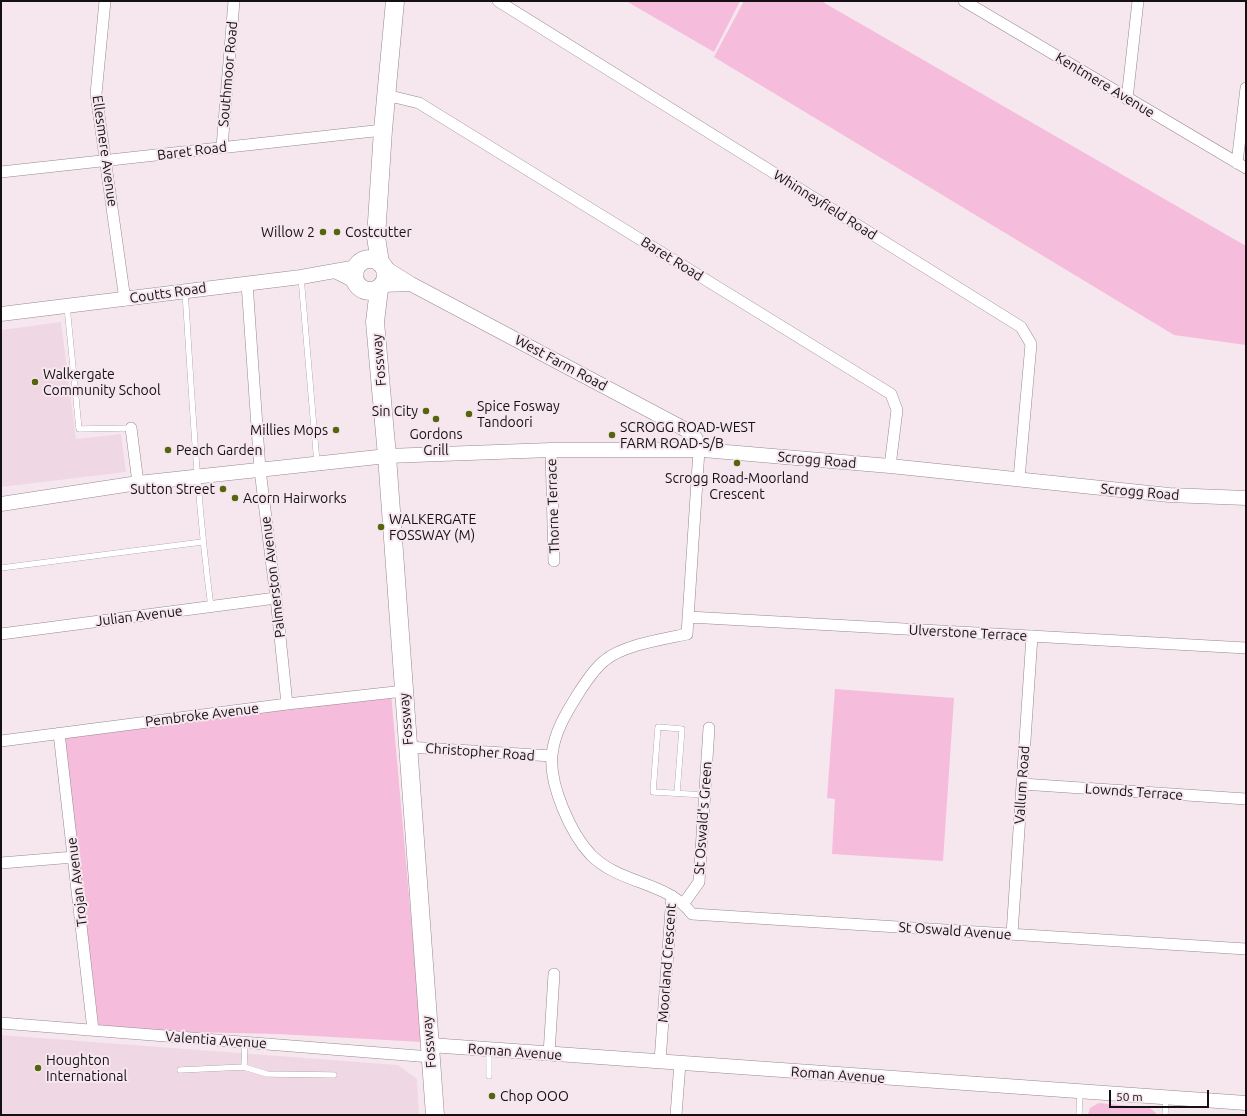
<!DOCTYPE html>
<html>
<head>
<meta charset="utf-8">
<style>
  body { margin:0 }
  #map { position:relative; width:1247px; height:1116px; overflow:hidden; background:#f6e7ef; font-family:Ubuntu,sans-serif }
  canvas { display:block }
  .frame { position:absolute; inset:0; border:2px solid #151013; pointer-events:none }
  .scale { position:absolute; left:1109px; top:1090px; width:100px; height:18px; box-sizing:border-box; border:2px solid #151013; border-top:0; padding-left:5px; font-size:12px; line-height:14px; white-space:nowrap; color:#151013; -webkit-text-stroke:3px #f6e7ef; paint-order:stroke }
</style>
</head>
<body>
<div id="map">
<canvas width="1247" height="1116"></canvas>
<div class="frame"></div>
<div class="scale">50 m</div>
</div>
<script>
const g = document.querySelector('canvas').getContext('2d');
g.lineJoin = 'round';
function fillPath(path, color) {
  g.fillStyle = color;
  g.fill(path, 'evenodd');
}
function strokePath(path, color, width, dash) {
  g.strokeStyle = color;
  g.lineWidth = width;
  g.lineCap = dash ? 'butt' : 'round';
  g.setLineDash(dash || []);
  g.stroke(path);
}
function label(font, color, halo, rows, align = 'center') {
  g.font = font + ' Ubuntu,sans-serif';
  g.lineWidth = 4;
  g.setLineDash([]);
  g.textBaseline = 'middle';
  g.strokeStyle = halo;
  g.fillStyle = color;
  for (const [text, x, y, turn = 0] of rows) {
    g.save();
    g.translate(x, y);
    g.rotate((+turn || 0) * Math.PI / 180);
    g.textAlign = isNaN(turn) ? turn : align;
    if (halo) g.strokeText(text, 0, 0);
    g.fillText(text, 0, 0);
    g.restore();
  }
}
fillPath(new Path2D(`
  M 61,322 L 76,439 L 121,434 L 126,472 L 1,487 L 1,330 Z
  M 1,1035 L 398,1065 L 417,1079 L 419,1115 L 1,1115 Z`), '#efd8e4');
fillPath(new Path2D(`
  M 626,1 L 740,1 L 714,52 Z
  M 744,1 L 821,1 L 1246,246 L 1246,345 L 1174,335 L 714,57 Z
  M 835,689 L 954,698 L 943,861 L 832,854 L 835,799 L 827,798 Z
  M 391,693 L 422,1042 L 278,1034 L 99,1030 L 64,737 Z
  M 1099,1103 L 1150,1108 L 1156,1113 L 1156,1115 L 1088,1115 L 1090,1108 Z`), '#f5bcdb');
const service = new Path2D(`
  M 301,277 L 317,463
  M 185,291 C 192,396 197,502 211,607
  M 67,306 L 79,429 L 131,428
  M 1,568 L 202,542
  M 677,793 L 682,729 L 658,727 L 653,792 L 705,795
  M 489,1050 L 489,1076
  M 244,1067 L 267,1074 L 334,1075
  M 180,1070 L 244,1067 L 245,1042
  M 1079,1115 L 1080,1092
  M 1165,1115 L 1166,1097`);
const minor = new Path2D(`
  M 105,1 L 96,94 L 125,300
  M 498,1 L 1021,327 L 1031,344 L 1019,479
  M 964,1 L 1246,168
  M 386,95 L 419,103 L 891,394 L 897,410 L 890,466
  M 1127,99 L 1138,1
  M 222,147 L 234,1
  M 1237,163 L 1246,88
  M 1,172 L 383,130
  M 247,283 L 260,470 L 276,598 L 287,704
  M 131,428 L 138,483
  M 551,450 L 554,561
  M 699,450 L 687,634 C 663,639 623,645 604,661 C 594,669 585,683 578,694 C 566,713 554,733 552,755 C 549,785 571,834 591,855 C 621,885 667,881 692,914 L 1246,949
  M 689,617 L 1246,648
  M 1,634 L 276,598
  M 59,733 L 93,1030
  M 1,741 L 287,704 L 404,691
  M 408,747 L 552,756
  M 1022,784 L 1246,799
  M 1,863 L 74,857
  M 684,903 L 699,882 L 709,728
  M 1012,934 L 1032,636
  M 1,1023 L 431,1057
  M 549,1054 L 554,974
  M 660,1061 L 672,896
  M 676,1115 L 680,1063`);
const tertiary = new Path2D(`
  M 384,267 L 411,284 L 692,433 L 703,450
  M 335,271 L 357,282
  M 382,285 L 411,284
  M 1,314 L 301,277 L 357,267
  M 1,504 L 138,483 L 387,456 L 551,450 L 703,450 L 890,466 L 1169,495 L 1246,498
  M 430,1045 L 1246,1103`);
const primary = new Path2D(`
  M354 275a16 16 0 1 1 32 0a16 16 0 1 1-32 0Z
  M 380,263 L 376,237 L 383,130 L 395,1
  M 379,289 L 375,322 L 387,456 L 435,1115`);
strokePath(service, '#96888f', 6);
strokePath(minor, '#96888f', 12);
strokePath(tertiary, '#96888f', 15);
strokePath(primary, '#96888f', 19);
strokePath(service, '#fff', 5.5);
strokePath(minor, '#fff', 11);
strokePath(tertiary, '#fff', 14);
strokePath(primary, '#fff', 18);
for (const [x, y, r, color] of [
  [323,232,4,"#55650d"],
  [337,232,4,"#55650d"],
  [35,382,4,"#55650d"],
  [426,411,4,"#55650d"],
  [469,414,4,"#55650d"],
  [436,419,4,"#55650d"],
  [336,430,4,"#55650d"],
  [612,435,4,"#55650d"],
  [168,450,4,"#55650d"],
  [737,463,4,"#55650d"],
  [223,489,4,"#55650d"],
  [235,498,4,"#55650d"],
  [381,527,4,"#55650d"],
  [38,1068,4,"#55650d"],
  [492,1096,4,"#55650d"]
]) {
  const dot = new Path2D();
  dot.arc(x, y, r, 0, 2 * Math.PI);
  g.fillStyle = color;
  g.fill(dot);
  strokePath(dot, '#f6e7ef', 1.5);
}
label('14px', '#151013', '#f6e7ef', [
  ["Southmoor Road",228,74,-85],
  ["Kentmere Avenue",1105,85,31],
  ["Ellesmere Avenue",105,151,82],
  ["Baret Road",192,151,-7],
  ["Whinneyfield Road",825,205,32],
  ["Baret Road",672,259,32],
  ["Coutts Road",168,293,-8],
  ["Fossway",379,360,-95],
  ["West Farm Road",561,363,28],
  ["Scrogg Road",817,460,5],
  ["Scrogg Road",1140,492,5],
  ["Thorne Terrace",553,506,-92],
  ["Palmerston Avenue",273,577,-97],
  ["Julian Avenue",139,616,-7],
  ["Ulverstone Terrace",968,633,3],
  ["Pembroke Avenue",202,715,-7],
  ["Fossway",406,719,-95],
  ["Christopher Road",480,752,4],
  ["Vallum Road",1022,785,-86],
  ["Lownds Terrace",1134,792,4],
  ["St Oswald's Green",703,818,-86],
  ["Trojan Avenue",77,882,-97],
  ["St Oswald Avenue",955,931,4],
  ["Moorland Crescent",667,963,-86],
  ["Valentia Avenue",216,1040,4],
  ["Fossway",429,1042,-95],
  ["Roman Avenue",515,1052,4],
  ["Roman Avenue",838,1075,4]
]);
label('14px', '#151013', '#f6e7ef', [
  ["Willow 2",315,232,"right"],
  ["Costcutter",345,232],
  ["Walkergate",43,374],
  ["Community School",43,390],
  ["Spice Fosway",477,406],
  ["Tandoori",477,422],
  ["Sin City",418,411,"right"],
  ["SCROGG ROAD-WEST",620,427],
  ["FARM ROAD-S/B",620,443],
  ["Millies Mops",328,430,"right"],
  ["Gordons",436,434,"center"],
  ["Grill",436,450,"center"],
  ["Peach Garden",176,450],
  ["Scrogg Road-Moorland",737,478,"center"],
  ["Crescent",737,494,"center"],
  ["Sutton Street",215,489,"right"],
  ["Acorn Hairworks",243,498],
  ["WALKERGATE",389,519],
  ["FOSSWAY (M)",389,535],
  ["Houghton",46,1060],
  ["International",46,1076],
  ["Chop OOO",500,1096]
], 'left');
</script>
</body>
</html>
